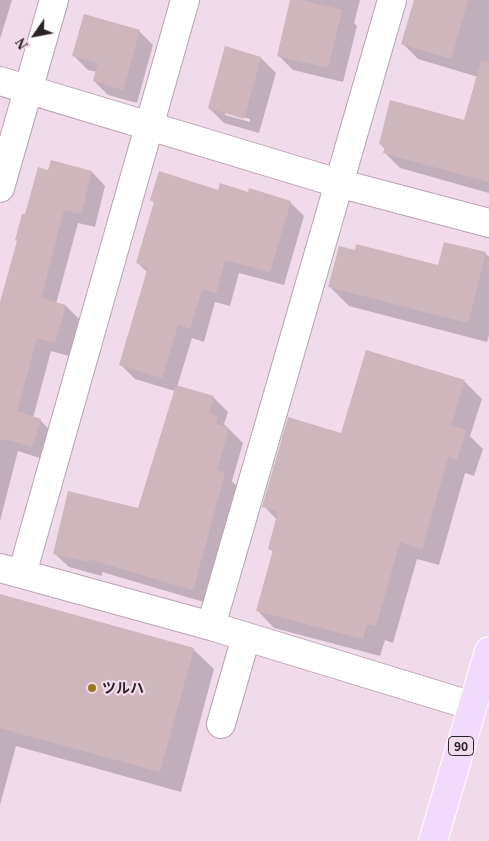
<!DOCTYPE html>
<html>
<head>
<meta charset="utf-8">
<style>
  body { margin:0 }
  #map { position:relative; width:489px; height:841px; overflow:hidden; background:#f1dbea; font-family:Georgia,serif }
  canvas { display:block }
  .north { position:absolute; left:10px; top:10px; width:50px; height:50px; -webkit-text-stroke:4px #f1dbea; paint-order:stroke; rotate:237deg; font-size:14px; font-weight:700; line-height:20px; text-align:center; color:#2a2227 }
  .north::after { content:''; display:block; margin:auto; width:18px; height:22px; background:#2a2227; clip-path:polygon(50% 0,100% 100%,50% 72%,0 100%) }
</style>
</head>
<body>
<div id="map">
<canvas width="489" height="841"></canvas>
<div class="north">N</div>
</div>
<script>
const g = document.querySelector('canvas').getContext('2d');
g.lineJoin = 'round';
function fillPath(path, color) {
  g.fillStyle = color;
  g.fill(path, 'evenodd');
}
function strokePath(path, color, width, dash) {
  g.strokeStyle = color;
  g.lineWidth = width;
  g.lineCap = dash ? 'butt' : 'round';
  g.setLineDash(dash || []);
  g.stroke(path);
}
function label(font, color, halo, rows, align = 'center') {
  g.font = font + ' Georgia,"Noto Sans JP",serif';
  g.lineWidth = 4.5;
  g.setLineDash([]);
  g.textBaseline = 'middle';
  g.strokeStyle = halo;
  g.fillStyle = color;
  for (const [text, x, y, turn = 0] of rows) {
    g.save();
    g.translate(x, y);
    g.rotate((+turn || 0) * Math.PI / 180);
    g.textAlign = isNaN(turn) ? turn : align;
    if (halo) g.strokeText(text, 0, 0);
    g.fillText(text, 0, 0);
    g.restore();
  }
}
fillPath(new Path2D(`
  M 0,0 L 12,0 L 0,39 Z
  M 292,0 L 360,0 L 354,23 L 357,26 L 343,82 L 293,70 L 278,55 Z
  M 415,0 L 489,0 L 489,193 L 400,168 L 384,152 L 385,149 L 380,144 L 465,122 L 478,77 L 418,59 L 402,43 Z
  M 139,31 L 153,45 L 137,103 L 108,95 L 94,81 L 97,72 L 88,70 L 74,56 Z
  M 261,58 L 276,73 L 259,133 L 224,123 L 209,108 ZM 225,112 L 250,119 L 250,122 L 225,115 Z
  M 49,171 L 92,172 L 105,186 L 95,227 L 78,223 L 56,304 L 66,306 L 80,320 L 69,356 L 51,351 L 33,418 L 40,420 L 54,434 L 46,460 L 18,451 L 0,521 L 0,307 L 26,216 Z
  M 219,192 L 249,194 L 290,202 L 304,216 L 284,285 L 239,273 L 230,306 L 215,302 L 204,342 L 192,338 L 177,387 L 213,397 L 228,412 L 224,424 L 243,443 L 232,481 L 238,488 L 207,603 L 102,572 L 102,576 L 69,567 L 54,553 L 139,509 L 175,391 L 135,379 L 121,365 L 148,273 L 137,262 L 155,204 L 151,200 Z
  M 485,253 L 489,257 L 489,335 L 487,342 L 349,306 L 329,286 L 439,267 Z
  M 367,352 L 465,382 L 482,399 L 470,436 L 483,449 L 474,476 L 465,473 L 439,565 L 417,559 L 393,643 L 385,640 L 380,656 L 274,628 L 257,610 L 274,553 L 269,548 L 277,520 L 264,506 L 342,434 Z
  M 0,595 L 193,649 L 214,669 L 181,792 L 16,746 L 0,805 Z`), '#0003');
fillPath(new Path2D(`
  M 290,0 L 302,0 L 342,10 L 328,68 L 277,56 Z
  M 414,0 L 468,0 L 451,59 L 401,44 Z
  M 84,14 L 140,30 L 123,90 L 93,81 L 98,63 L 72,56 Z
  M 225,46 L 261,57 L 244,119 L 208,108 Z
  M 481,61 L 489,62 L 489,182 L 383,153 L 385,146 L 379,144 L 390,100 L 464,120 Z
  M 51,160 L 92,171 L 81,214 L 64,210 L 41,298 L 66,305 L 55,343 L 37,338 L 17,411 L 41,419 L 32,447 L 9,440 L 0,440 L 0,302 L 17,241 L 15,240 L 22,214 L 25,214 L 38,167 L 48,170 Z
  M 159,171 L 218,190 L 220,183 L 248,192 L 249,188 L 291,201 L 270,272 L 225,260 L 216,293 L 202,289 L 190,329 L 178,325 L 162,378 L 119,365 L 148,267 L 136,263 L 154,202 L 150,200 Z
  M 444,242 L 486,252 L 468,323 L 328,287 L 339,246 L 355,250 L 356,244 L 438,265 Z
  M 366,350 L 465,380 L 451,426 L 466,430 L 457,460 L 448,457 L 422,549 L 400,542 L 376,626 L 367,624 L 363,639 L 256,611 L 273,550 L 268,549 L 278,511 L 262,507 L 288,417 L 341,433 Z
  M 176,385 L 214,396 L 209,413 L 218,416 L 216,424 L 229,428 L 217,470 L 225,473 L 193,590 L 88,559 L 88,562 L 53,554 L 68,491 L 138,508 Z
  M 0,594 L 194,648 L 160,772 L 0,728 Z`), '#cfb5bc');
const minor = new Path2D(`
  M 0,81 L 338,183 L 489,223
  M 0,188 L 54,0
  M 0,568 L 211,626 L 473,706
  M 22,574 L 185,0
  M 211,626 L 392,0
  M 221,724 L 246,637`);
const major = new Path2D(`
  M 433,841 L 489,651`);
strokePath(minor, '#b8a3b1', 30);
strokePath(major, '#fff', 30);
strokePath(minor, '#fff', 28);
strokePath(major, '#f2dafe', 28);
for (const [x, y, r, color] of [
  [92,688,5,"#937b21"]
]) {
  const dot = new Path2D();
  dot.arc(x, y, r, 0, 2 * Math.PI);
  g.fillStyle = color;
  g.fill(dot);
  strokePath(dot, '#f1dbea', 2);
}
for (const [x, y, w] of [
  [461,746,25]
]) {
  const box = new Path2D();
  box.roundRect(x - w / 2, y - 9.5, w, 19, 4);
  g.fillStyle = '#f1dbea';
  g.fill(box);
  strokePath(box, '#2a2227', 1);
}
label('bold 12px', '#2a2227', null, [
  ["90",461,746]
]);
label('bold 14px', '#2a2227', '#f1dbea', [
  ["ツルハ",102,688]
], 'left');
</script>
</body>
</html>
